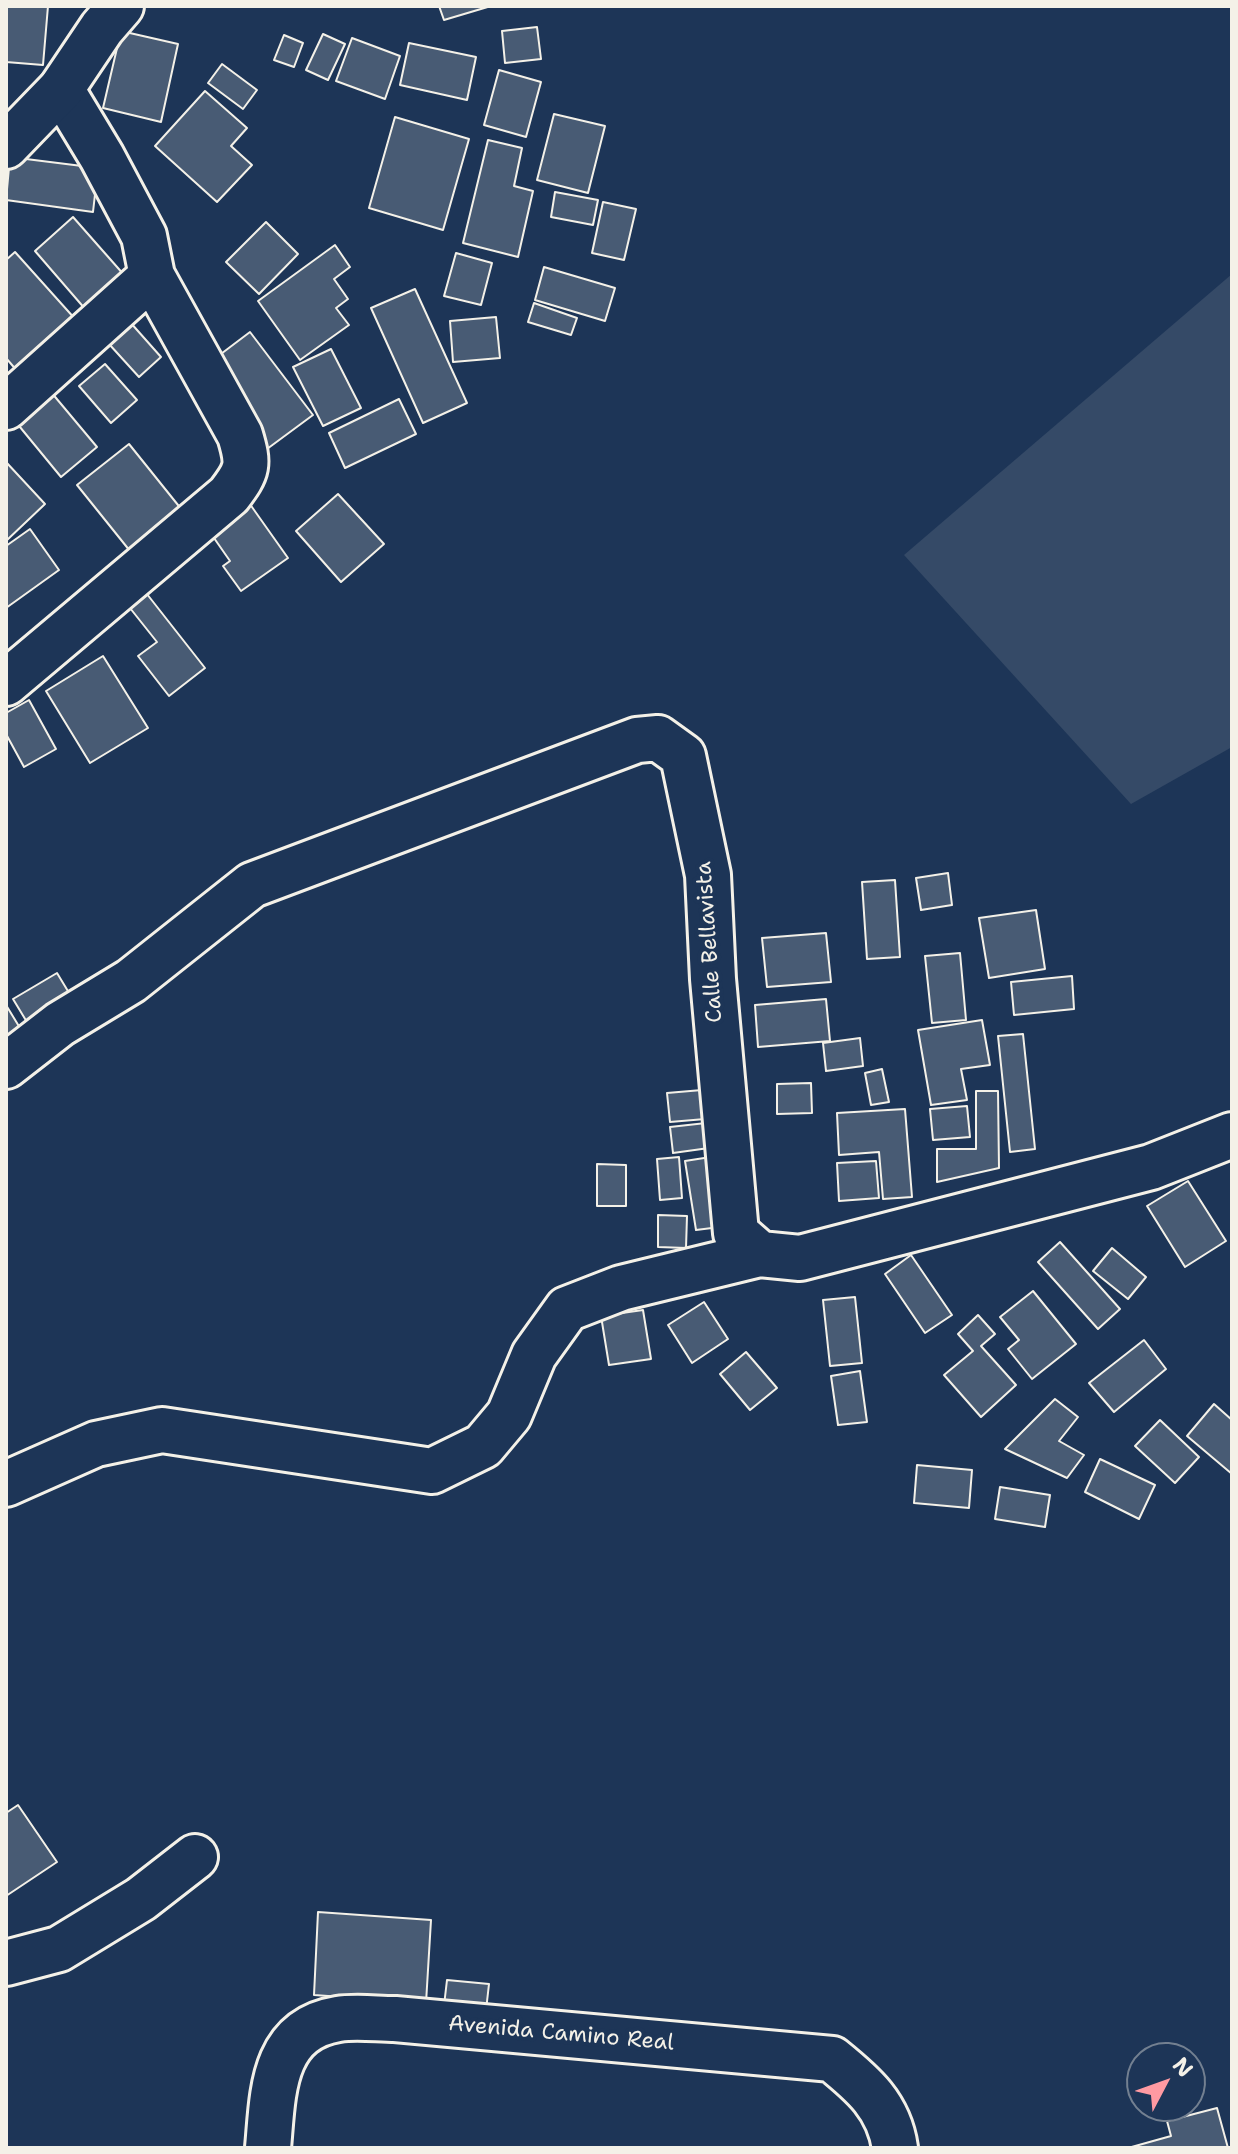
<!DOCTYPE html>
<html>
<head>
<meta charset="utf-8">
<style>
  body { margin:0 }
  #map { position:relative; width:1238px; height:2154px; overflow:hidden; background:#1d3557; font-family:"Shantell Sans",sans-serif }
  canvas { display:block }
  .frame { position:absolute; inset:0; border:8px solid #f4f1e8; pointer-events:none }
  .north { position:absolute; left:1126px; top:2042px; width:80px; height:80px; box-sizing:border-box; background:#1d3557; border:2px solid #738091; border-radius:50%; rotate:49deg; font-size:22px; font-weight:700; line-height:32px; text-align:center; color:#f4f1e8 }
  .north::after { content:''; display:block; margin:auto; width:28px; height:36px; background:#ff9aa2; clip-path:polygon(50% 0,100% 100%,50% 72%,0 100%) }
</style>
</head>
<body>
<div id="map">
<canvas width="1238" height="2154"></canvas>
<div class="frame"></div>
<div class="north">N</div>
</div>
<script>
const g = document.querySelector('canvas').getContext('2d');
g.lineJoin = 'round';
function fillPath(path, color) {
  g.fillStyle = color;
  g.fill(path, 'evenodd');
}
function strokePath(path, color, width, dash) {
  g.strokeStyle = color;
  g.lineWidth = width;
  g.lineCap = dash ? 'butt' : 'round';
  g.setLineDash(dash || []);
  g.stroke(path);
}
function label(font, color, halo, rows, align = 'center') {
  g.font = font + ' "Shantell Sans",sans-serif';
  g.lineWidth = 8;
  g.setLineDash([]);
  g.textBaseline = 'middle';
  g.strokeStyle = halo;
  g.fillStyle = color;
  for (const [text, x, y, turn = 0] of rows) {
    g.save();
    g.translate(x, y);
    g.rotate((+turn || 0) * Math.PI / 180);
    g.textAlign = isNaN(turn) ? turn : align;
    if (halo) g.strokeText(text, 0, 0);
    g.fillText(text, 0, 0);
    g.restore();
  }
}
fillPath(new Path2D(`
  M 1232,274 L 1232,747 L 1131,804 L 904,555 Z`), '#354a67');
const building = new Path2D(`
  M 6,6 L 48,6 L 43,65 L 6,62 Z
  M 439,6 L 491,6 L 444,20 Z
  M 537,27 L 541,59 L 505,63 L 502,31 Z
  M 121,31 L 178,44 L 161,122 L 103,108 Z
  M 323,34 L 345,44 L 328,80 L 306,70 Z
  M 284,35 L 303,43 L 294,67 L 274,60 Z
  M 352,38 L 400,56 L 385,99 L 336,81 Z
  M 409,43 L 476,57 L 467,100 L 400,85 Z
  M 222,64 L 257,90 L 243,109 L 208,83 Z
  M 499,70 L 541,82 L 526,137 L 484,125 Z
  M 205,91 L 247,128 L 231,146 L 252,165 L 217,202 L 155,146 Z
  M 554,114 L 605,126 L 588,193 L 537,180 Z
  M 395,117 L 469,139 L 443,230 L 369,208 Z
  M 488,140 L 522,148 L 514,186 L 533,191 L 518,257 L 463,243 Z
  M 10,157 L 98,168 L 93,212 L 6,200 Z
  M 555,192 L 598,200 L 593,225 L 551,217 Z
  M 603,202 L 636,209 L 624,260 L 592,253 Z
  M 73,217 L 125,276 L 86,310 L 35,251 Z
  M 266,222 L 298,254 L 259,294 L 226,262 Z
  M 335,245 L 350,267 L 334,279 L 348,299 L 336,308 L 349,325 L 300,360 L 258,301 Z
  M 15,252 L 76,320 L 18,372 L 6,358 L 6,260 Z
  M 456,253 L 492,263 L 481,305 L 444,296 Z
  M 544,267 L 615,288 L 605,321 L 535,300 Z
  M 415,289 L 467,403 L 423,423 L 371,308 Z
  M 534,303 L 577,318 L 571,335 L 528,322 Z
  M 122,313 L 161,357 L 139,377 L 99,333 Z
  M 496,317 L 500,358 L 453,362 L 450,321 Z
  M 250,332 L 313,415 L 267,449 L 205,366 Z
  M 331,349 L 361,408 L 323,426 L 293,367 Z
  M 105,364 L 137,400 L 111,423 L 79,386 Z
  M 51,392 L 97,447 L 61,477 L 15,421 Z
  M 399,399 L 416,434 L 345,468 L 329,433 Z
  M 129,444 L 182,510 L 130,551 L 77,485 Z
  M 6,462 L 45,504 L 6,541 Z
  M 338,494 L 384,544 L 341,582 L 296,531 Z
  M 247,500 L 288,558 L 241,591 L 223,566 L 230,561 L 207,528 Z
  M 30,529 L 59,570 L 6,608 L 6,546 Z
  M 143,589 L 205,668 L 169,696 L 138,656 L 157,642 L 126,603 Z
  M 103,656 L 148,728 L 90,763 L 46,691 Z
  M 29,700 L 56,749 L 24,767 L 6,734 L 6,713 Z
  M 948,873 L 952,905 L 921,910 L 916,878 Z
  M 895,880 L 900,957 L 867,959 L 862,882 Z
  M 1036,910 L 1045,969 L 989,978 L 979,918 Z
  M 826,933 L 831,982 L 767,987 L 762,938 Z
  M 960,953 L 966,1020 L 932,1023 L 925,956 Z
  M 57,973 L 77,1006 L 33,1032 L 13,999 Z
  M 1072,976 L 1074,1009 L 1014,1015 L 1011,982 Z
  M 826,999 L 830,1041 L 758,1047 L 755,1005 Z
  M 6,1005 L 20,1028 L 6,1036 Z
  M 982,1020 L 990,1065 L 961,1069 L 967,1100 L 931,1105 L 918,1030 Z
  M 1023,1034 L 1035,1149 L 1010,1152 L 998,1036 Z
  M 860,1038 L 863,1066 L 826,1071 L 823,1043 Z
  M 882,1069 L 889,1102 L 871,1105 L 865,1073 Z
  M 811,1083 L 812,1113 L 777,1114 L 777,1084 Z
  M 702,1090 L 705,1119 L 670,1122 L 667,1093 Z
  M 976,1091 L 998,1091 L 999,1168 L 937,1182 L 937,1149 L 976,1149 Z
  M 967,1106 L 970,1137 L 933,1140 L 930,1109 Z
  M 905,1109 L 912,1197 L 883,1199 L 879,1152 L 839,1155 L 837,1113 Z
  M 706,1123 L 709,1148 L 673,1153 L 670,1127 Z
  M 717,1156 L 728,1226 L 696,1230 L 685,1161 Z
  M 679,1157 L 682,1198 L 660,1200 L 657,1159 Z
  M 876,1161 L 879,1198 L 839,1201 L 837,1163 Z
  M 597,1164 L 626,1165 L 626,1206 L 597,1206 Z
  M 1188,1181 L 1226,1241 L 1185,1267 L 1147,1206 Z
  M 658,1215 L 687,1216 L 686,1248 L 658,1247 Z
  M 1060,1242 L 1120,1309 L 1098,1329 L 1038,1262 Z
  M 1112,1248 L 1146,1277 L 1128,1299 L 1093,1271 Z
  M 911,1255 L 952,1315 L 925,1333 L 885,1274 Z
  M 1033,1291 L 1076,1344 L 1032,1379 L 1008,1349 L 1019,1340 L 1000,1317 Z
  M 855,1297 L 862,1363 L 830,1366 L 823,1300 Z
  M 704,1302 L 728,1339 L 692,1363 L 668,1325 Z
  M 643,1310 L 651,1359 L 609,1365 L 601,1316 Z
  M 978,1315 L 995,1334 L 981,1346 L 1016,1385 L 981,1417 L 944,1375 L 973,1351 L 958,1334 Z
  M 1144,1340 L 1166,1369 L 1114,1412 L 1089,1383 Z
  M 746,1352 L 777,1388 L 750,1410 L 720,1374 Z
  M 860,1371 L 867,1422 L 838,1425 L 831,1376 Z
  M 1055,1399 L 1078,1417 L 1059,1441 L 1084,1455 L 1067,1478 L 1005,1449 Z
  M 1214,1404 L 1232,1420 L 1232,1474 L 1187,1436 Z
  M 1160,1420 L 1199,1457 L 1175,1483 L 1135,1446 Z
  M 1100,1459 L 1155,1485 L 1139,1519 L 1085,1492 Z
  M 917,1465 L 972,1470 L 969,1508 L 914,1503 Z
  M 1000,1487 L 1050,1495 L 1045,1527 L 995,1519 Z
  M 18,1805 L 57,1862 L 6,1896 L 6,1813 Z
  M 318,1912 L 431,1920 L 426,2003 L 314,1995 Z
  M 447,1980 L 489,1984 L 485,2019 L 443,2014 Z
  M 1217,2108 L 1228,2148 L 1128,2148 L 1171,2136 L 1167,2121 Z`);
fillPath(building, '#485b74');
strokePath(building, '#f4f1e8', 2);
const minor = new Path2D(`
  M 6,407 L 152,276
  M 6,683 L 229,495 C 248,470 249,465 240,435 L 152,276 L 144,236 L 102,157 L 61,89
  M 6,1066 L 60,1024 L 131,981 L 252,885 L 637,740 L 658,738 L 683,756 L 708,875 L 713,979 L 736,1233 L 760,1254 L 800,1258 L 1151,1167 L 1232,1135
  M 6,1484 L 96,1444 L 162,1430 L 432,1471 L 483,1446 L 509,1415 L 534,1355 L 567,1309 L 621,1288 L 760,1254
  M 6,1963 L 59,1949 L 141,1899 L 195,1857
  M 268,2148 C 273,2094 271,2030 338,2019 C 356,2016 377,2019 395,2019 L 832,2059 C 863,2084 889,2106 895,2148`);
const major = new Path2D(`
  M 6,146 L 61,89 L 102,28 L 121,6`);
strokePath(minor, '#f4f1e8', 50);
strokePath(major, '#f4f1e8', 50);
strokePath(minor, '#1d3557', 44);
strokePath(major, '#1d3557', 44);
label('22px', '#f4f1e8', '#1d3557', [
  ["Calle Bellavista",710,942,-94],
  ["Avenida Camino Real",561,2034,5]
]);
</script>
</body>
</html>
